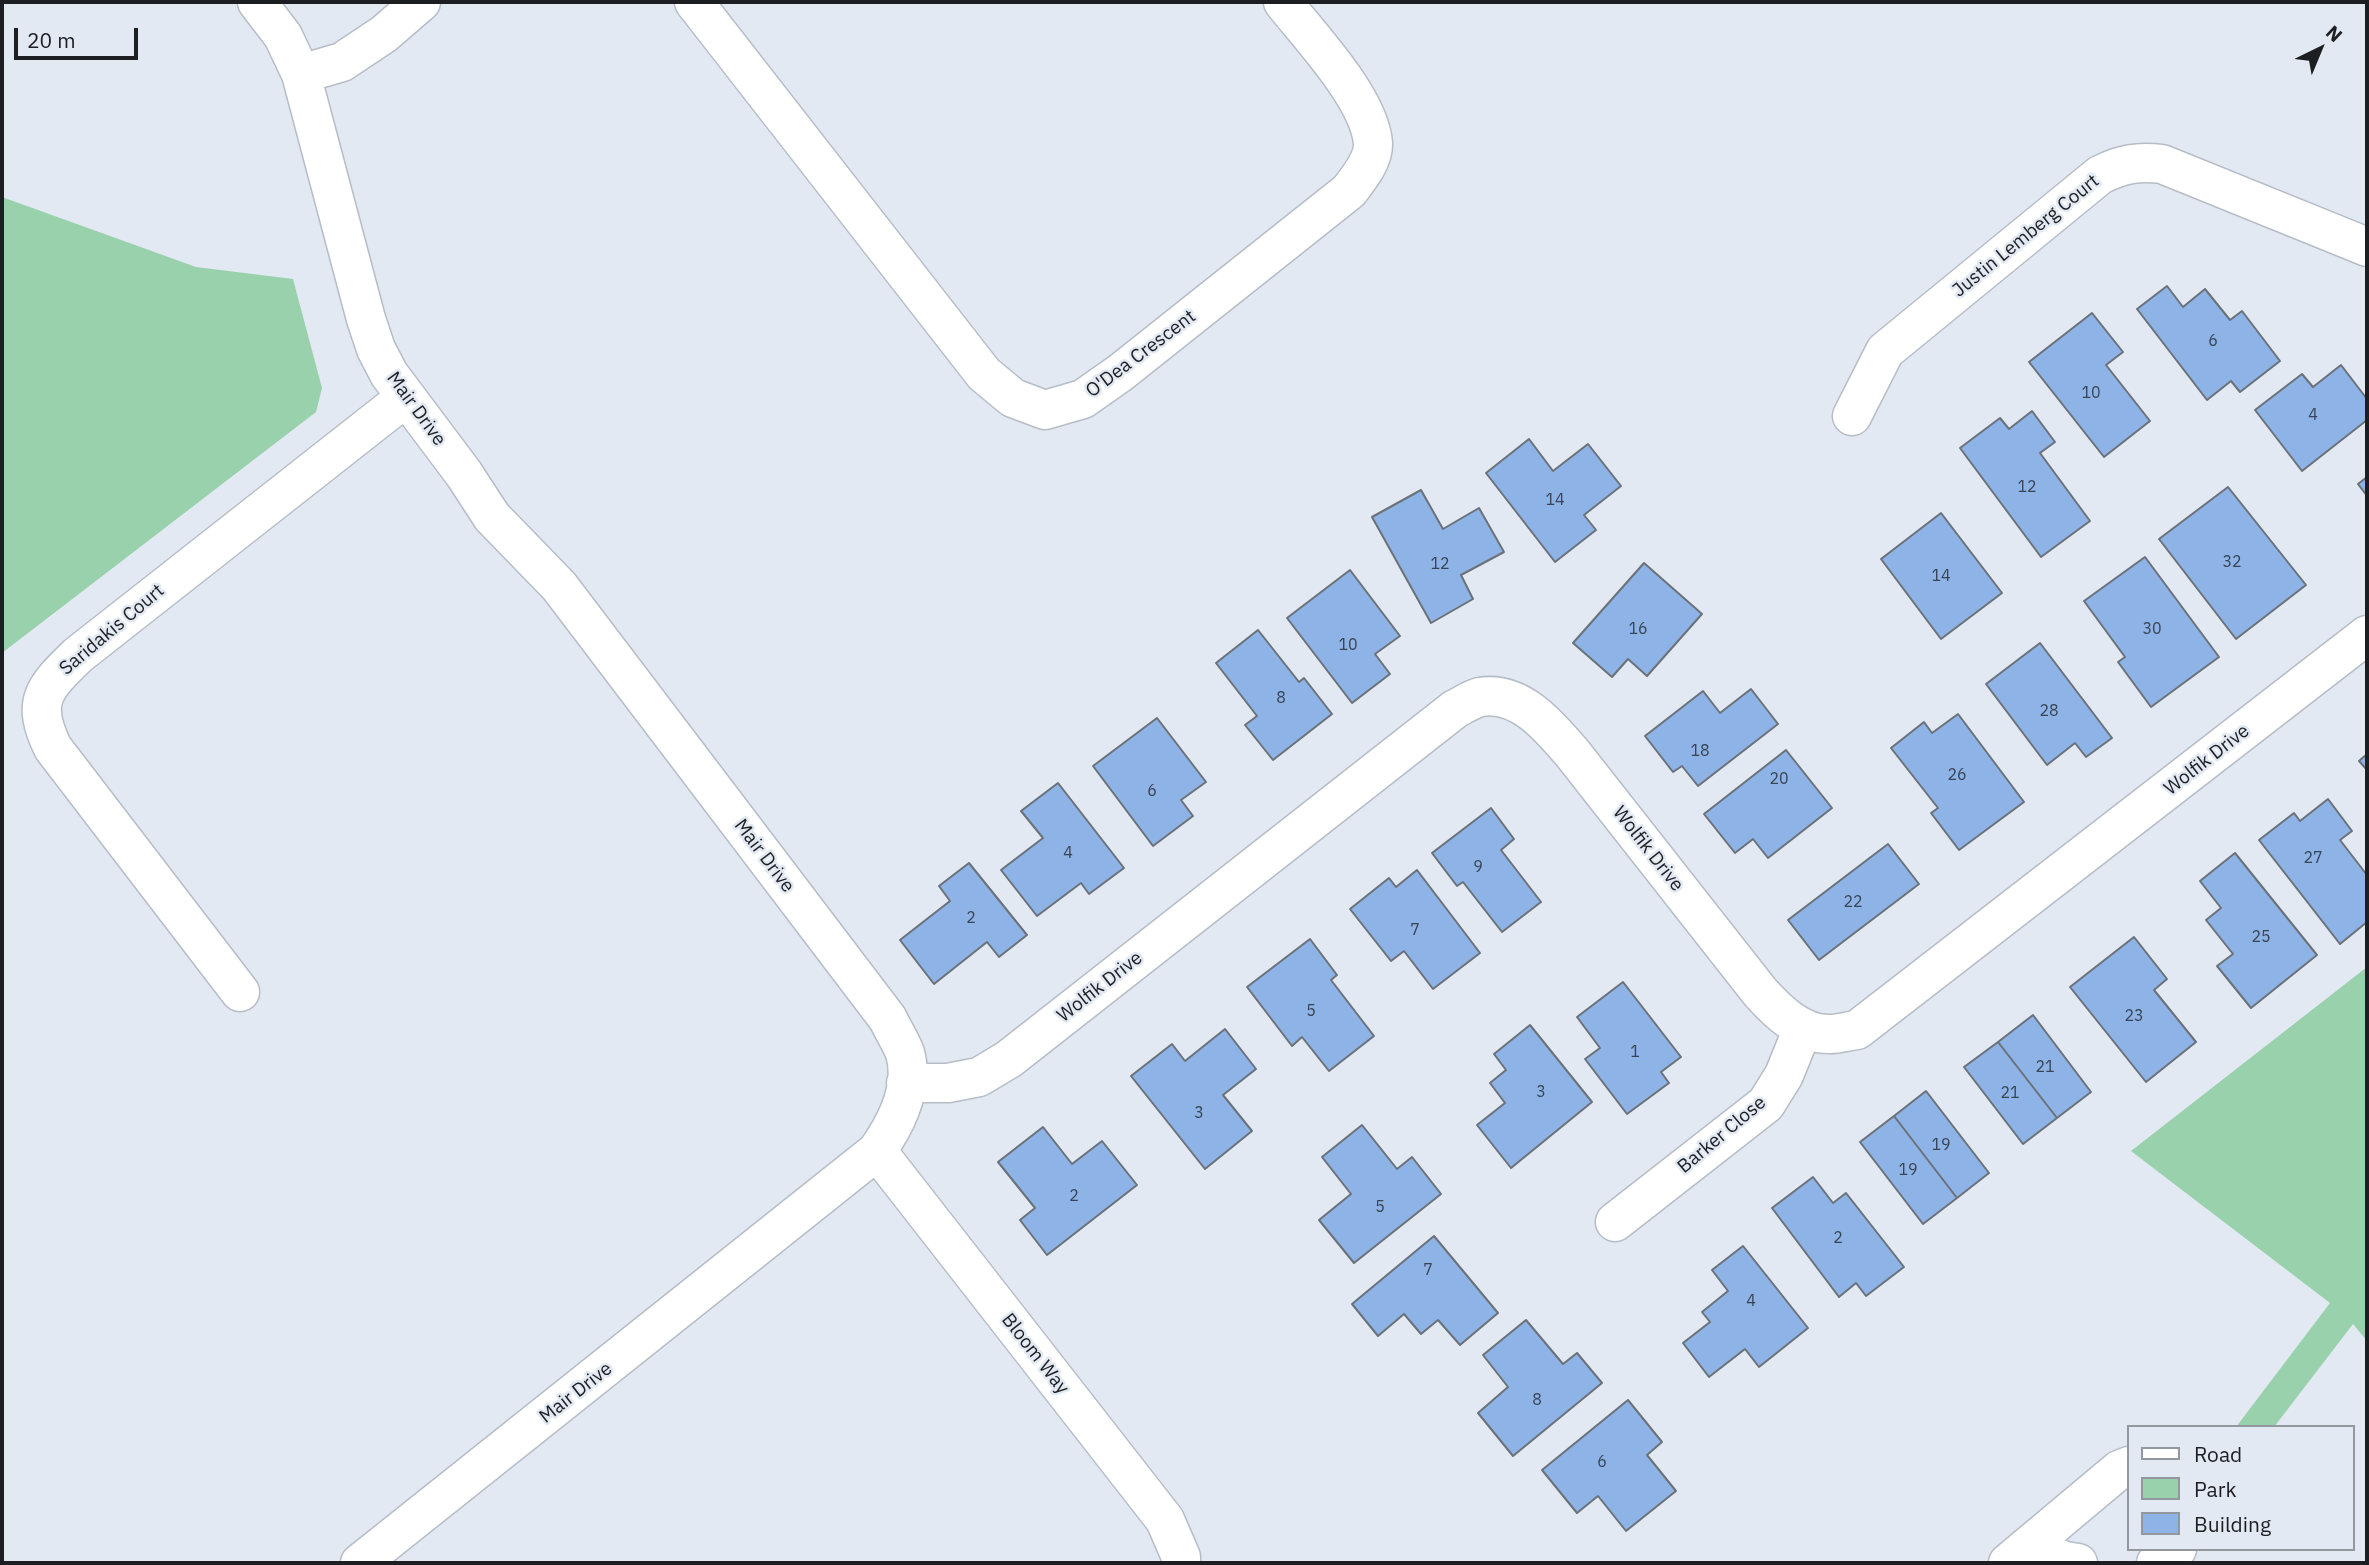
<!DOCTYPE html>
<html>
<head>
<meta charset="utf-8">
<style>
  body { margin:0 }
  #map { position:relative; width:2369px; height:1565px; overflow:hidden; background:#e2e9f2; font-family:"IBM Plex Sans",sans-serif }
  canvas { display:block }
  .frame { position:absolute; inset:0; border:4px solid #1c1e22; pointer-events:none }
  .legend { position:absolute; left:2127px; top:1425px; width:228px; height:126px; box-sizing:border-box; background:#e2e9f2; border:2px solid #93989f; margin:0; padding:9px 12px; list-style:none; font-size:21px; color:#1c1e22 }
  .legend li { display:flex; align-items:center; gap:14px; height:35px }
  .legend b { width:35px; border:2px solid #93989f }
  .north { position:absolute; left:2285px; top:14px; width:70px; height:70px; -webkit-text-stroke:5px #e2e9f2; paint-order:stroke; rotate:43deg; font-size:19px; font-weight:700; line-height:28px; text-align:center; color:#1c1e22 }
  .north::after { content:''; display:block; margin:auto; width:24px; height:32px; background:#1c1e22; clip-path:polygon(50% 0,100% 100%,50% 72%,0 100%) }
  .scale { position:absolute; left:14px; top:28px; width:124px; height:32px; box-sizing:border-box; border:4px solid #1c1e22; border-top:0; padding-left:9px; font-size:21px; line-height:24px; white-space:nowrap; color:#1c1e22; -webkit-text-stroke:5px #e2e9f2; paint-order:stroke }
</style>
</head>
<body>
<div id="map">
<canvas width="2369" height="1565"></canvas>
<div class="frame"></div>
<ul class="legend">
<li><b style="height:9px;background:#fff"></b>Road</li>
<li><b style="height:19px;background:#99d1ac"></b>Park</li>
<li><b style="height:19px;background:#8eb3e6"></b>Building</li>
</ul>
<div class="north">N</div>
<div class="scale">20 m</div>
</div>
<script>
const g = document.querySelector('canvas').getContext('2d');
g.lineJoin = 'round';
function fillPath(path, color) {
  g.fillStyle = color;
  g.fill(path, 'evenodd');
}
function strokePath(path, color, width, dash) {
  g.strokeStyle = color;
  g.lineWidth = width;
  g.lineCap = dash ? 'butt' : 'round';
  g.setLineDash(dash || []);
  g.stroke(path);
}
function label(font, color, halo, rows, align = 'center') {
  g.font = font + ' "IBM Plex Sans",sans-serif';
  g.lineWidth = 5;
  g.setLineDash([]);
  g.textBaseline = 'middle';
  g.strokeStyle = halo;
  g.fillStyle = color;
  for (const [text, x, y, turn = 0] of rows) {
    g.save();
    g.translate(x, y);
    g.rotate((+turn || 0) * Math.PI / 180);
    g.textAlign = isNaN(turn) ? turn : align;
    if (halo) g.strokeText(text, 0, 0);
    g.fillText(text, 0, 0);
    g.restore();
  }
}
fillPath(new Path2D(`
  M 2,197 L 196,267 L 293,279 L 322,388 L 316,412 L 2,653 Z
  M 2367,967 L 2367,1341 L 2353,1324 L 2274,1427 L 2236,1427 L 2330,1303 L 2131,1151 Z`), '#99d1ac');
const building = new Path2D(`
  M 2167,286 L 2183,307 L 2205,289 L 2230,320 L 2242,311 L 2280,361 L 2240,392 L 2231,381 L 2207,400 L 2137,309 Z
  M 2092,313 L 2123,352 L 2106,365 L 2150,421 L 2104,457 L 2029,362 Z
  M 2341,365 L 2367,399 L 2367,420 L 2302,471 L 2255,410 L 2302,374 L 2313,387 Z
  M 2032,411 L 2055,442 L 2040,453 L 2090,521 L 2041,557 L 1960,448 L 2000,418 L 2009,429 Z
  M 1529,439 L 1553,471 L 1588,444 L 1621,486 L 1584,515 L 1596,530 L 1555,562 L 1486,473 Z
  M 2367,477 L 2367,496 L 2358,484 Z
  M 2228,487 L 2306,585 L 2236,639 L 2159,539 Z
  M 1421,490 L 1443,529 L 1479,508 L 1504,552 L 1461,575 L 1473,599 L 1431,623 L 1372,517 Z
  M 1941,513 L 2002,593 L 1941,639 L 1881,559 Z
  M 2145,557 L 2219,657 L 2151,707 L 2118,662 L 2125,657 L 2084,601 Z
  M 1644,563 L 1702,614 L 1647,676 L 1628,659 L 1612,677 L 1573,643 Z
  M 1350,570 L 1400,636 L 1375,654 L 1390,674 L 1352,703 L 1287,618 Z
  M 1258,630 L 1299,682 L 1304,678 L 1332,714 L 1273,760 L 1245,725 L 1257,716 L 1216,663 Z
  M 2040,643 L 2112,738 L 2086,757 L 2075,743 L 2047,765 L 1986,684 Z
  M 1751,689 L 1778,724 L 1698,786 L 1682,766 L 1673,772 L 1645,736 L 1703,691 L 1720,713 Z
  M 1958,714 L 2024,802 L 1959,850 L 1931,813 L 1938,808 L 1891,748 L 1924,722 L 1932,733 Z
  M 1157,718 L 1206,782 L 1181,800 L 1193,816 L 1153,846 L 1093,766 Z
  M 1786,750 L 1832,808 L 1768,858 L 1753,839 L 1735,853 L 1704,814 Z
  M 2367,754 L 2367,770 L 2359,761 Z
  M 1058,783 L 1124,868 L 1089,894 L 1081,883 L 1037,916 L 1001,870 L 1043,838 L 1021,811 Z
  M 2328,799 L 2352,831 L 2340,840 L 2367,875 L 2367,922 L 2340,944 L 2259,840 L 2294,813 L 2300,821 Z
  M 1491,808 L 1514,839 L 1501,850 L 1541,902 L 1502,932 L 1463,882 L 1457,886 L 1432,853 Z
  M 1888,844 L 1919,884 L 1819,960 L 1788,920 Z
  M 2235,853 L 2317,955 L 2251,1008 L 2217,966 L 2233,954 L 2206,920 L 2221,908 L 2200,881 Z
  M 969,863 L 1027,935 L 999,957 L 987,942 L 934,984 L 900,940 L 950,901 L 939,886 Z
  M 1417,870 L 1480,953 L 1433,989 L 1404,951 L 1391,961 L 1350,909 L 1389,878 L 1396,887 Z
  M 2134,937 L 2167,979 L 2154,990 L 2196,1042 L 2146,1082 L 2070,987 Z
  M 1310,939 L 1337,975 L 1331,980 L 1374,1036 L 1329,1071 L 1302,1037 L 1292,1046 L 1247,987 Z
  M 1623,982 L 1681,1057 L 1661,1072 L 1669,1083 L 1627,1114 L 1585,1059 L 1600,1048 L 1577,1017 Z
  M 2033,1015 L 2091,1092 L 2057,1118 L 1998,1042 Z
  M 1530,1025 L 1592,1102 L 1511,1168 L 1477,1125 L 1505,1103 L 1490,1083 L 1506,1070 L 1494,1054 Z
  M 1225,1029 L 1256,1069 L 1223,1095 L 1252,1131 L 1205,1169 L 1131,1076 L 1172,1044 L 1185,1061 Z
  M 1998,1042 L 2057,1118 L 2023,1144 L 1964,1067 Z
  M 1926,1091 L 1989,1173 L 1957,1198 L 1894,1116 Z
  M 1894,1116 L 1957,1198 L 1923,1224 L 1860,1142 Z
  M 1362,1125 L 1397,1169 L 1412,1157 L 1441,1194 L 1354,1263 L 1319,1220 L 1351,1194 L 1322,1157 Z
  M 1043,1127 L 1072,1164 L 1102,1141 L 1137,1185 L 1047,1255 L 1020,1220 L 1035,1208 L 998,1162 Z
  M 1813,1177 L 1833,1203 L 1846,1193 L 1904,1267 L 1866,1296 L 1856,1283 L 1839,1297 L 1772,1208 Z
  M 1434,1236 L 1498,1313 L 1460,1345 L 1438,1320 L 1421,1334 L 1404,1314 L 1378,1336 L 1352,1304 Z
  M 1743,1246 L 1808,1328 L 1759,1367 L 1745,1349 L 1709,1377 L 1683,1343 L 1710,1322 L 1702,1312 L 1728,1291 L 1712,1270 Z
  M 1526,1320 L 1563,1364 L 1577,1353 L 1602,1383 L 1513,1456 L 1478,1413 L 1508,1387 L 1483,1355 Z
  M 1628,1400 L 1662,1442 L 1647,1455 L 1676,1491 L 1626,1531 L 1598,1496 L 1577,1513 L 1542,1470 Z`);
fillPath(building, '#8eb3e6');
strokePath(building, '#6b7179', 2);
const minor = new Path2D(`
  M 257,2 L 283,36 L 301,74 L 366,319 L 376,349 L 389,374 L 464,474 L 492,517 L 559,586 L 888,1019 C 893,1030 901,1042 905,1053 C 915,1088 896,1124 877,1151 L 360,1563
  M 694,2 L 984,374 L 1013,398 L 1045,410 L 1083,399 L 1120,373 L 1349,191 C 1359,178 1374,160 1373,143 C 1369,98 1311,38 1283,2
  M 301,74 L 342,62 L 384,34 L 421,2
  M 1852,416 L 1885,351 L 2100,175 C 2122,164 2138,161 2162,164 L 2367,247
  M 240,992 L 53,748 C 30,701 44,688 78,655 L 405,398
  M 906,1083 L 948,1083 L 979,1077 L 1009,1059 L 1455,709 C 1463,705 1472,699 1480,697 C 1520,690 1550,727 1573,754 L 1760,992 C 1777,1011 1801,1035 1830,1034 C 1839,1034 1848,1031 1857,1030 L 2367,635
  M 877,1151 L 1165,1520 L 1181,1557 L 1181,1563
  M 1615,1222 L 1766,1104 L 1784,1075 L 1803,1028
  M 2029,1546 L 2065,1561 L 2078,1563
  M 2008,1563 L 2119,1470 L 2129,1466
  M 2156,1563 L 2177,1549`);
strokePath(minor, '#b7bdc6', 41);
strokePath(minor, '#fff', 38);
label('16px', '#384353', null, [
  ["6",2213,341],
  ["10",2091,393],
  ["4",2313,415],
  ["12",2027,487],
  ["14",1555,500],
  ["32",2232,562],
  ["12",1440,564],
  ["14",1941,576],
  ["16",1638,629],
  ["30",2152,629],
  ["10",1348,645],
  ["8",1281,698],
  ["28",2049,711],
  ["18",1700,751],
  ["26",1957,775],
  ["20",1779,779],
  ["6",1152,791],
  ["4",1068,853],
  ["27",2313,858],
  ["9",1478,867],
  ["22",1853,902],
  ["2",971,918],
  ["7",1415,930],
  ["25",2261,937],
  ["5",1311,1011],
  ["23",2134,1016],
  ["1",1635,1052],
  ["21",2045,1067],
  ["3",1541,1092],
  ["21",2010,1093],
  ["3",1199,1113],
  ["19",1941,1145],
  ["19",1908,1170],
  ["2",1074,1196],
  ["5",1380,1207],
  ["2",1838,1238],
  ["7",1428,1270],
  ["4",1751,1301],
  ["8",1537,1400],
  ["6",1602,1462]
]);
label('19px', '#1c1e22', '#e2e9f2', [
  ["Justin Lemberg Court",2026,236,-39],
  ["O'Dea Crescent",1141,354,-37],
  ["Mair Drive",416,409,54],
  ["Saridakis Court",112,630,-40],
  ["Wolfik Drive",2207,760,-38],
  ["Wolfik Drive",1648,849,52],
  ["Mair Drive",764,856,53],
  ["Wolfik Drive",1100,987,-38],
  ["Barker Close",1722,1135,-40],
  ["Bloom Way",1035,1354,52],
  ["Mair Drive",576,1393,-38]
]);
</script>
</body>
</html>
